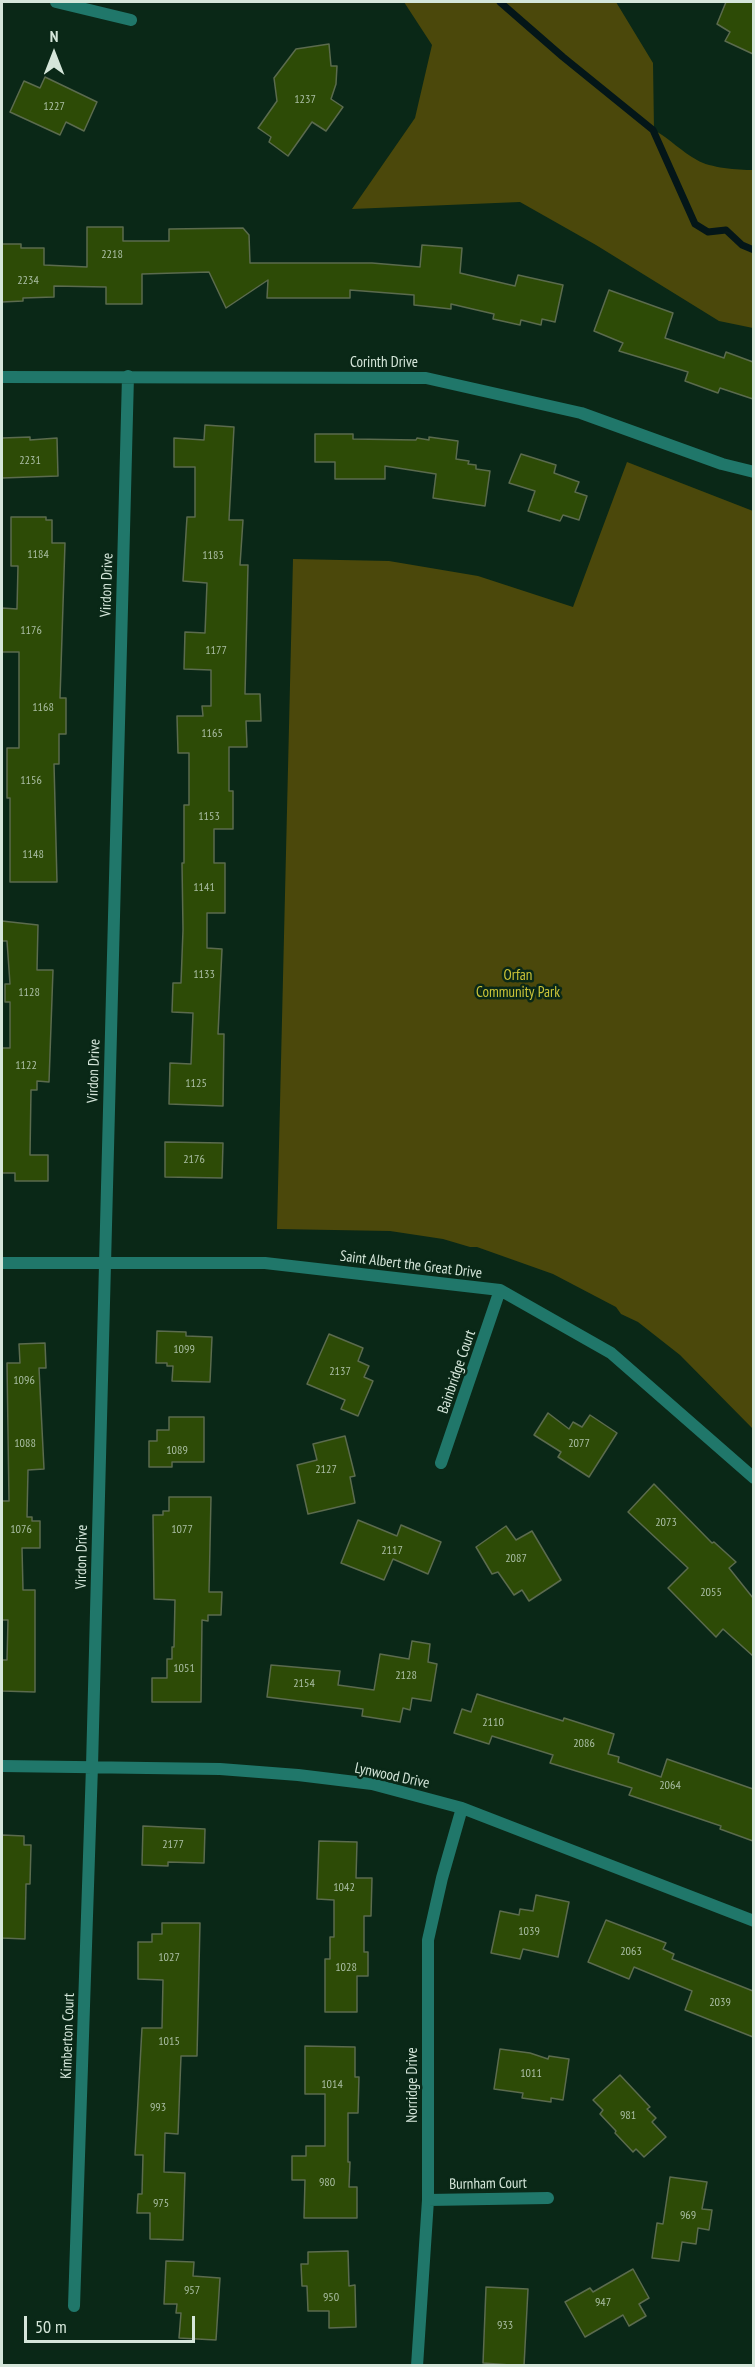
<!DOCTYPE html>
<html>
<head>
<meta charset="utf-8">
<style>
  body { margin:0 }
  #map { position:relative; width:755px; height:2367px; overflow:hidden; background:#0a2817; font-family:"PT Sans Narrow",sans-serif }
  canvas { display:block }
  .frame { position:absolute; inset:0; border:3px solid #d5e6da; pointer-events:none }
  .north { position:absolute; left:24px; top:24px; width:60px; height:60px; -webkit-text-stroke:4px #0a2817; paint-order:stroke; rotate:0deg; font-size:16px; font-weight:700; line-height:24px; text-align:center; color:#d5e6da }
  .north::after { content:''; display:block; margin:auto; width:21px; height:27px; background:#d5e6da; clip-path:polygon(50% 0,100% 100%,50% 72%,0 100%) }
  .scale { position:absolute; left:24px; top:2316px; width:171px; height:27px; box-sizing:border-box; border:3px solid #d5e6da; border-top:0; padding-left:8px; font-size:18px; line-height:21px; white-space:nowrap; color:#d5e6da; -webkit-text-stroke:4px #0a2817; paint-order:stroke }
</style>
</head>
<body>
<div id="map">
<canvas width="755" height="2367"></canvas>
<div class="frame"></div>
<div class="north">N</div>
<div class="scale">50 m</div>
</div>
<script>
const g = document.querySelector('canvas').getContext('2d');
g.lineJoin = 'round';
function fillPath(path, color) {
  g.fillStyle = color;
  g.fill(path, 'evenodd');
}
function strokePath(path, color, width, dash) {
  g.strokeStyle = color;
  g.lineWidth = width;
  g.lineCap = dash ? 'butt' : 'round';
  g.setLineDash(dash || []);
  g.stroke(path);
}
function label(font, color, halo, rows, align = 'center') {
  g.font = font + ' "PT Sans Narrow",sans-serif';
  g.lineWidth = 5;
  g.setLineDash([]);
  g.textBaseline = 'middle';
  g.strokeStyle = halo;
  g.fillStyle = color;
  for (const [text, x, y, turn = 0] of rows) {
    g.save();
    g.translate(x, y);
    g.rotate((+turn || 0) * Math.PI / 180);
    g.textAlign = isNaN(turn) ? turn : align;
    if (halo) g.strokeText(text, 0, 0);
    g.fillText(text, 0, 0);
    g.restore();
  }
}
fillPath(new Path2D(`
  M 404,2 L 616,2 L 653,63 L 654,130 C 670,139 682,152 697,160 C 710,168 738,170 753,170 L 753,328 L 719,321 L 596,245 L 520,202 L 352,209 L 415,118 L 432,45 Z
  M 627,462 L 753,511 L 753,1429 L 680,1355 L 638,1322 L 621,1314 L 616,1307 L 553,1274 L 477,1247 L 470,1247 L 443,1239 L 390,1231 L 277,1229 L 293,559 L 389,561 L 478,576 L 573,607 Z`), '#4b480b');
strokePath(new Path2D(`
  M 500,2 L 563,57 L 653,130 L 695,224 L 708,232 L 726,230 L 742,245 L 754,250`), '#041618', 7);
const building = new Path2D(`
  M 726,2 L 753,2 L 753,54 L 725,41 L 730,32 L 717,24 Z
  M 329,44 L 331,66 L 337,66 L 336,84 L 331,99 L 343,107 L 326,131 L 312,122 L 288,156 L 269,142 L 271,137 L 258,128 L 277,101 L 274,78 L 296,49 Z
  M 45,77 L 97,102 L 84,131 L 66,122 L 60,135 L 10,112 L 24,81 L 40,88 Z
  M 87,227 L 123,227 L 123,241 L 169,241 L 169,229 L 243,228 L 249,235 L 250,263 L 372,263 L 420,267 L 422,245 L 462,248 L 460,273 L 515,286 L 518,275 L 563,285 L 555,322 L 542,319 L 541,325 L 521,320 L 520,325 L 493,319 L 494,314 L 451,304 L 451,309 L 414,305 L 414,295 L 350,290 L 350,298 L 267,298 L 268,280 L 226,308 L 209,272 L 142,274 L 142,304 L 106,304 L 106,287 L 54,286 L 54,297 L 23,298 L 23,301 L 2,302 L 2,244 L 21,244 L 21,248 L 44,248 L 44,265 L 87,267 Z
  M 609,290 L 673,313 L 665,338 L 724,358 L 726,352 L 753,362 L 753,399 L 720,388 L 718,393 L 685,381 L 688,372 L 619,351 L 623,343 L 594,331 Z
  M 205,425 L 234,427 L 229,520 L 243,520 L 240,565 L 248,565 L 245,694 L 260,694 L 261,721 L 246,721 L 247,747 L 229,747 L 229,791 L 233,791 L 233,829 L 214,829 L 214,863 L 225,863 L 225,913 L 207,913 L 207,948 L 222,949 L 218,1034 L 224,1034 L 223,1106 L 169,1104 L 170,1063 L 191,1064 L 193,1013 L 172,1012 L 173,983 L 181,983 L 183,930 L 182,863 L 184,863 L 184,805 L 189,805 L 189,753 L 178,753 L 177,716 L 203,716 L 202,706 L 211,706 L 211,670 L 184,669 L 185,632 L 205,633 L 207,583 L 183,581 L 187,517 L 195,517 L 195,467 L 174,467 L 174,438 L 204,440 Z
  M 315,434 L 353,434 L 353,439 L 416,440 L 417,438 L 429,440 L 429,437 L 458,441 L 456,459 L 469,461 L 468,464 L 476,465 L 476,469 L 490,471 L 485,506 L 433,498 L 436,474 L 385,466 L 385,479 L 335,479 L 335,462 L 315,462 Z
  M 30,437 L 30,440 L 57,438 L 58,476 L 2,478 L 2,438 Z
  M 521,454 L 556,465 L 554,473 L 579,482 L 575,492 L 587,496 L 579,520 L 563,515 L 560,521 L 528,511 L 535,491 L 509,483 Z
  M 11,517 L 46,517 L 46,520 L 52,520 L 52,543 L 65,543 L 60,698 L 66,698 L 66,734 L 59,734 L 59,764 L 54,764 L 57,882 L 10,882 L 10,798 L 7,798 L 7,748 L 19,748 L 19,652 L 2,652 L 2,608 L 17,609 L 18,566 L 11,566 Z
  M 2,921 L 38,925 L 37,970 L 53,970 L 49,1082 L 37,1081 L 37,1090 L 31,1090 L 30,1155 L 48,1155 L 48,1181 L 15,1181 L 15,1173 L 2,1173 L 2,1048 L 10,1048 L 10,1002 L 5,1002 L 5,984 L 10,984 L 7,941 L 2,941 Z
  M 165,1142 L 223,1143 L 222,1178 L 165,1177 Z
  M 157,1331 L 186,1332 L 186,1336 L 212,1337 L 210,1382 L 172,1381 L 173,1366 L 167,1366 L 167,1363 L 156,1363 Z
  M 329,1334 L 363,1348 L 358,1361 L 369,1366 L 364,1377 L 373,1381 L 358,1416 L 341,1409 L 345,1400 L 307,1384 Z
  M 45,1343 L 46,1368 L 39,1368 L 44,1469 L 28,1470 L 27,1517 L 32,1517 L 32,1521 L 40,1521 L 40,1548 L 22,1548 L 23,1590 L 35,1590 L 35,1692 L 2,1691 L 2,1660 L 7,1660 L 8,1620 L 2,1620 L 2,1501 L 9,1501 L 7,1363 L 20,1363 L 19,1344 Z
  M 548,1413 L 569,1429 L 573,1422 L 582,1427 L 590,1415 L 617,1433 L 589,1477 L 558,1457 L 561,1452 L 534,1435 Z
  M 169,1417 L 204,1417 L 204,1462 L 172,1462 L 172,1467 L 149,1467 L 149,1441 L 157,1441 L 157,1430 L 169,1430 Z
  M 345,1436 L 355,1476 L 350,1477 L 355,1503 L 308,1514 L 297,1465 L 317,1460 L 313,1444 Z
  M 654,1484 L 712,1543 L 714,1542 L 736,1562 L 729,1568 L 753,1598 L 753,1656 L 723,1629 L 716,1637 L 668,1588 L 688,1568 L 628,1512 Z
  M 169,1497 L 211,1497 L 209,1592 L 222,1592 L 221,1615 L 208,1615 L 208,1621 L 202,1620 L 201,1702 L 152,1702 L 152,1678 L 167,1678 L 167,1659 L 172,1659 L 172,1647 L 174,1647 L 175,1600 L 154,1599 L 153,1515 L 163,1515 L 163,1511 L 169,1511 Z
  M 358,1520 L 397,1536 L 401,1525 L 441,1542 L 428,1574 L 393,1559 L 384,1580 L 341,1563 Z
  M 506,1526 L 516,1540 L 532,1531 L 561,1580 L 529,1601 L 522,1590 L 514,1595 L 498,1572 L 492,1574 L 476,1547 Z
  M 412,1641 L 430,1644 L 428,1662 L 437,1664 L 431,1701 L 412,1698 L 410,1710 L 403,1708 L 400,1722 L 362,1716 L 363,1709 L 267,1697 L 271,1665 L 340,1671 L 338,1685 L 374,1690 L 380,1654 L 409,1659 Z
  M 477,1694 L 563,1721 L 564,1718 L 614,1734 L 608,1754 L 619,1757 L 618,1762 L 661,1777 L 667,1759 L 753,1789 L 753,1841 L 720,1829 L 721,1826 L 629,1795 L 632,1788 L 550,1763 L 553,1755 L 492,1736 L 489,1744 L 454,1733 L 462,1709 L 471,1712 Z
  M 143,1826 L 205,1829 L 204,1863 L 168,1862 L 168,1866 L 142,1865 Z
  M 2,1835 L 24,1836 L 24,1845 L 31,1845 L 30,1884 L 26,1884 L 25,1939 L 2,1938 Z
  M 319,1841 L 357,1842 L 356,1878 L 372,1878 L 371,1916 L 364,1916 L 364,1952 L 368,1952 L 368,1976 L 357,1976 L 357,2012 L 325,2012 L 325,1959 L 330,1959 L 330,1937 L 334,1937 L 334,1900 L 317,1899 Z
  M 536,1895 L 569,1902 L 558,1957 L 523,1949 L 520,1959 L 491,1953 L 500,1911 L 519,1915 L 520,1909 L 533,1911 Z
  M 606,1920 L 666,1943 L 663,1949 L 674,1954 L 672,1959 L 753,1991 L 753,2037 L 685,2010 L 692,1991 L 634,1967 L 629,1979 L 588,1962 Z
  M 162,1923 L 200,1923 L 197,2056 L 181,2056 L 178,2134 L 165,2133 L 164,2172 L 185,2173 L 183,2240 L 150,2239 L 150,2213 L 137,2213 L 138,2194 L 142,2194 L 143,2155 L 135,2155 L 142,2028 L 162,2028 L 163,1980 L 138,1979 L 138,1942 L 152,1942 L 152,1934 L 162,1934 Z
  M 305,2046 L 355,2047 L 355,2077 L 359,2077 L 358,2113 L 348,2113 L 348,2162 L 350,2162 L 349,2187 L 357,2187 L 357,2218 L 304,2218 L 305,2180 L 292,2180 L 292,2156 L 306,2156 L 306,2146 L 325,2146 L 325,2094 L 305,2094 Z
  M 500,2049 L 530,2053 L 548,2059 L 549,2056 L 569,2059 L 563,2100 L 551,2098 L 551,2102 L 522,2098 L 523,2093 L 494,2089 Z
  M 620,2075 L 650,2107 L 647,2109 L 656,2118 L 652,2122 L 666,2137 L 644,2157 L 636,2149 L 633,2152 L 615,2133 L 616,2131 L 600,2114 L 603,2110 L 593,2100 Z
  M 670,2177 L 707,2182 L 702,2209 L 712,2210 L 709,2230 L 698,2228 L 696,2244 L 682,2242 L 679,2261 L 652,2258 L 657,2223 L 663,2224 Z
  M 348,2251 L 349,2286 L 355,2285 L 356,2327 L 329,2328 L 329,2311 L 308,2311 L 307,2286 L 302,2286 L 301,2264 L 308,2264 L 308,2252 Z
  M 166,2261 L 194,2262 L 193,2276 L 220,2278 L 216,2340 L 179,2338 L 181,2313 L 176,2313 L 177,2304 L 164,2304 Z
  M 633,2269 L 649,2298 L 639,2304 L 646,2316 L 629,2326 L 623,2315 L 585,2337 L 565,2302 L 590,2288 L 593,2292 Z
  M 486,2287 L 528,2289 L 524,2366 L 483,2363 Z`);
fillPath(building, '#2d4b06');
strokePath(building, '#5b6b4e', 1.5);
strokePath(new Path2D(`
  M 56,2 L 131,20
  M 2,377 L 426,378 L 581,413 L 722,464 L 754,472
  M 2,1263 L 265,1263 L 500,1290 L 611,1353 L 754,1478
  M 441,1463 L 500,1290
  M 2,1766 L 220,1769 L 298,1775 L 372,1784 L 462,1808 L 754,1921
  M 428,2200 L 548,2198
  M 74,2306 L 92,1766 L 128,376
  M 417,2366 L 428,2200 L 428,1940 L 442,1878 L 462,1808`), '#20776a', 12);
label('12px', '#abbfa5', null, [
  ["1237",305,100],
  ["1227",54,107],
  ["2218",112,255],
  ["2234",28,281],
  ["2231",30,461],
  ["1184",38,555],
  ["1183",213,556],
  ["1176",31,631],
  ["1177",216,651],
  ["1168",43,708],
  ["1165",212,734],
  ["1156",31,781],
  ["1153",209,817],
  ["1148",33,855],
  ["1141",204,888],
  ["1133",204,975],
  ["1128",29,993],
  ["1122",26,1066],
  ["1125",196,1084],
  ["2176",194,1160],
  ["1099",184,1350],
  ["2137",340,1372],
  ["1096",24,1381],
  ["1088",25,1444],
  ["2077",579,1444],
  ["1089",177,1451],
  ["2127",326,1470],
  ["2073",666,1523],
  ["1076",21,1530],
  ["1077",182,1530],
  ["2117",392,1551],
  ["2087",516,1559],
  ["2055",711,1593],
  ["1051",184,1669],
  ["2128",406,1676],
  ["2154",304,1684],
  ["2110",493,1723],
  ["2086",584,1744],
  ["2064",670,1786],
  ["2177",173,1845],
  ["1042",344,1888],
  ["1039",529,1932],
  ["2063",631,1952],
  ["1027",169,1958],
  ["1028",346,1968],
  ["2039",720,2003],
  ["1015",169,2042],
  ["1011",531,2074],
  ["1014",332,2085],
  ["993",158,2108],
  ["981",628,2116],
  ["980",327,2183],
  ["975",161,2204],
  ["969",688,2216],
  ["957",192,2291],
  ["950",331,2298],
  ["947",603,2303],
  ["933",505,2326]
]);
label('15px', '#d5e6da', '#0a2817', [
  ["Corinth Drive",384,363],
  ["Virdon Drive",107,585,-88],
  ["Virdon Drive",94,1071,-88],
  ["Saint Albert the Great Drive",411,1265,7],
  ["Bainbridge Court",457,1372,-71],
  ["Virdon Drive",82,1557,-89],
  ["Lynwood Drive",392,1776,12],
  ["Kimberton Court",68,2036,-88],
  ["Norridge Drive",413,2085,-90],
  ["Burnham Court",488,2184,-1]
]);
label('15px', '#cbc438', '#0a2817', [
  ["Orfan",518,976],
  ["Community Park",518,993]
]);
</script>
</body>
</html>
